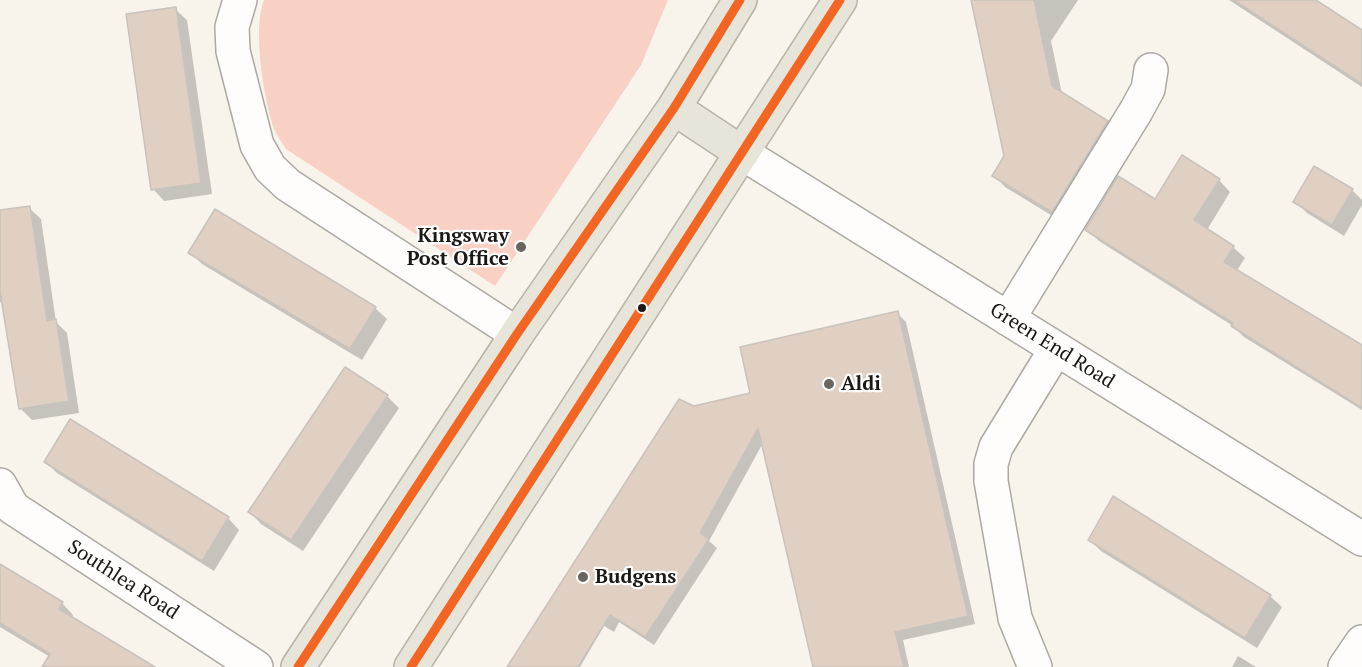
<!DOCTYPE html>
<html>
<head>
<meta charset="utf-8">
<style>
  body { margin:0 }
  canvas { display:block; background:#f8f3eb }
</style>
</head>
<body>
<canvas width="1362" height="667"></canvas>
<script>
const g = document.querySelector('canvas').getContext('2d');
g.lineJoin = 'round';
function fillPath(path, color) {
  g.fillStyle = color;
  g.fill(path, 'evenodd');
}
function strokePath(path, color, width, dash) {
  g.strokeStyle = color;
  g.lineWidth = width;
  g.lineCap = dash ? 'butt' : 'round';
  g.setLineDash(dash || []);
  g.stroke(path);
}
function label(font, color, halo, rows, align = 'center') {
  g.font = font + ' "PT Serif",serif';
  g.lineWidth = 4.5;
  g.setLineDash([]);
  g.textBaseline = 'middle';
  g.strokeStyle = halo;
  g.fillStyle = color;
  for (const [text, x, y, turn = 0] of rows) {
    g.save();
    g.translate(x, y);
    g.rotate((+turn || 0) * Math.PI / 180);
    g.textAlign = isNaN(turn) ? turn : align;
    if (halo) g.strokeText(text, 0, 0);
    g.fillText(text, 0, 0);
    g.restore();
  }
}
fillPath(new Path2D(`
  M 264,0 L 668,0 L 641,65 L 495,286 L 286,149 C 282,142 277,136 274,129 C 264,100 252,28 264,0 Z`), '#f9d0c4');
fillPath(new Path2D(`
  M 973,0 L 1078,0 L 1051,41 L 1062,94 L 1107,122 L 1119,133 L 1064,223 L 1005,187 L 994,175 L 1006,157 Z
  M 1229,0 L 1314,0 L 1362,31 L 1362,87 Z
  M 175,9 L 187,20 L 212,194 L 164,201 L 153,189 Z
  M 1219,180 L 1230,192 L 1207,230 L 1233,247 L 1245,258 L 1236,272 L 1362,349 L 1362,410 L 1244,337 L 1233,326 L 1099,241 L 1087,229 L 1155,201 Z
  M 1352,190 L 1362,200 L 1362,205 L 1344,236 L 1307,213 L 1295,201 Z
  M 29,208 L 41,219 L 56,322 L 67,333 L 79,413 L 32,420 L 20,408 L 4,305 L 0,302 L 0,212 Z
  M 190,252 L 375,308 L 387,319 L 362,360 L 202,264 Z
  M 897,313 L 906,322 L 975,624 L 903,640 L 909,667 L 814,667 L 763,443 L 709,541 L 717,548 L 654,645 L 619,622 L 614,632 L 604,626 L 580,667 L 509,667 L 680,401 L 694,408 L 752,394 Z
  M 346,369 L 387,396 L 399,408 L 303,551 L 261,524 L 250,512 Z
  M 46,462 L 228,518 L 239,530 L 214,571 L 57,473 Z
  M 1090,540 L 1270,596 L 1282,607 L 1257,648 L 1101,551 Z
  M 0,566 L 62,603 L 73,615 L 72,618 L 148,667 L 55,667 L 50,657 L 0,627 Z
  M 1238,656 L 1256,667 L 1232,667 Z`), '#0003');
const building = new Path2D(`
  M 971,0 L 1034,0 L 1052,86 L 1108,121 L 1052,212 L 992,176 L 1004,156 Z
  M 1234,0 L 1316,0 L 1362,30 L 1362,84 Z
  M 176,7 L 201,183 L 151,190 L 126,14 Z
  M 1182,155 L 1220,179 L 1194,220 L 1234,246 L 1224,262 L 1362,345 L 1362,408 L 1231,326 L 1233,323 L 1085,230 L 1118,176 L 1155,199 Z
  M 1314,166 L 1353,189 L 1332,225 L 1293,202 Z
  M 30,206 L 47,321 L 56,319 L 69,401 L 19,409 L 0,292 L 0,210 Z
  M 215,209 L 376,307 L 350,349 L 188,253 Z
  M 898,311 L 968,616 L 895,632 L 904,667 L 813,667 L 758,428 L 700,533 L 709,539 L 645,637 L 610,615 L 578,667 L 507,667 L 679,399 L 694,406 L 750,393 L 740,347 Z
  M 345,367 L 388,395 L 291,540 L 248,512 Z
  M 70,419 L 229,517 L 202,561 L 44,462 Z
  M 1113,496 L 1271,595 L 1245,638 L 1088,540 Z
  M 0,564 L 63,602 L 59,609 L 155,667 L 42,667 L 50,654 L 0,623 Z`);
fillPath(building, '#e0d0c3');
strokePath(building, '#c8c3bd', 1.5);
const minor = new Path2D(`
  M 240,0 L 232,27 L 233,51 L 257,145 L 270,168 L 288,185 L 517,334
  M 742,153 L 1362,539
  M 1008,319 L 1136,111 L 1148,89 L 1151,70
  M 0,485 L 13,508 L 256,667
  M 1035,667 L 1015,618 L 991,481 L 991,464 L 996,447 L 1056,349
  M 1345,667 L 1362,642`);
const highway = new Path2D(`
  M 674,108 L 742,153
  M 298,667 L 517,334 L 674,108 L 740,0
  M 411,667 L 840,0`);
strokePath(minor, '#ada9a2', 36);
strokePath(highway, '#b7b3a5', 36);
strokePath(minor, '#fefdfc', 33);
strokePath(highway, '#e7e5da', 33);
strokePath(new Path2D(`
  M 298,667 L 517,334 L 674,108 L 740,0
  M 411,667 L 840,0`), '#f26522', 9);
for (const [x, y, r, color] of [
  [521,247,6,"#69655f"],
  [642,308,5,"#1c1813"],
  [829,384,6,"#69655f"],
  [583,577,6,"#69655f"]
]) {
  const dot = new Path2D();
  dot.arc(x, y, r, 0, 2 * Math.PI);
  g.fillStyle = color;
  g.fill(dot);
  strokePath(dot, '#fff', 2);
}
label('bold 20px', '#1c1813', '#fff', [
  ["Kingsway",509,236,"right"],
  ["Post Office",509,259,"right"],
  ["Aldi",841,384],
  ["Budgens",595,577]
], 'left');
label('20px', '#1c1813', '#fff', [
  ["Green End Road",1052,346,32],
  ["Southlea Road",123,580,33]
]);
</script>
</body>
</html>
